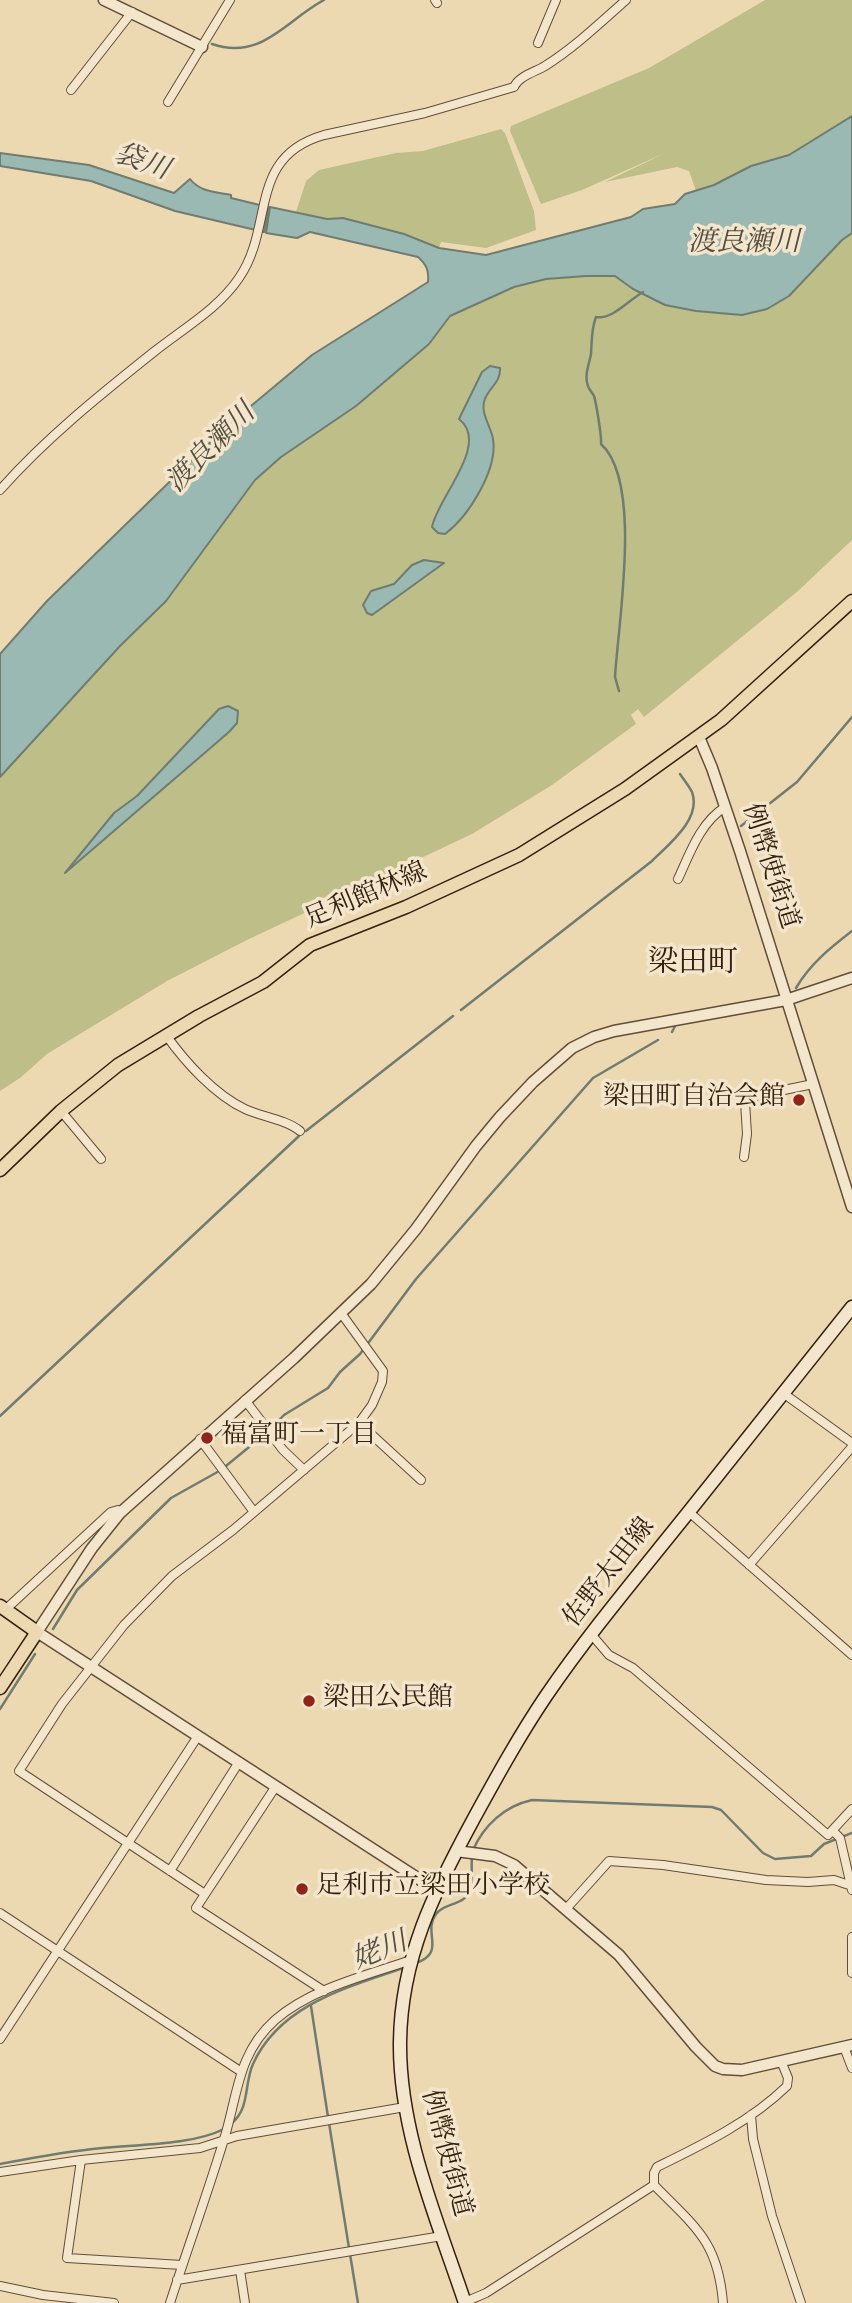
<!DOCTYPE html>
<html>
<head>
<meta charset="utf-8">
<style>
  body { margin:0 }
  canvas { display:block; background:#ecd9b2 }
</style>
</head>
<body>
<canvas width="852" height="2303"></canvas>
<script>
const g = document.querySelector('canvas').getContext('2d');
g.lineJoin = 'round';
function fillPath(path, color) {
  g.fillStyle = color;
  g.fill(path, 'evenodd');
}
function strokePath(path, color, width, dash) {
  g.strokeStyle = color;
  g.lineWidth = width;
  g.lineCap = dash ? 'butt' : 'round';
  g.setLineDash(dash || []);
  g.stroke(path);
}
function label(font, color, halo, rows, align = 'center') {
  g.font = font + ' "Sorts Mill Goudy","Noto Serif JP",serif';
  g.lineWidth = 7;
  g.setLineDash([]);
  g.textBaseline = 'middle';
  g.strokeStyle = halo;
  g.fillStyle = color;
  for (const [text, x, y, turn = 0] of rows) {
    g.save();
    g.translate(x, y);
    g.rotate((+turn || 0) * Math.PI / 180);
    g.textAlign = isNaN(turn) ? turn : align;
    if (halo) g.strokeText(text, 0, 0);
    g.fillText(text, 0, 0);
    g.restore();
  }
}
fillPath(new Path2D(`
  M 765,0 L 852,0 L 852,116 L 789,155 L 751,166 L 714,185 L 696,191 L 689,171 L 677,167 L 605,182 L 665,153 L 582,190 L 541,204 L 510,131 L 511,126 L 649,68 Z
  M 501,129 L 505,133 L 534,211 L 536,230 L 486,248 L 441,242 L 439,248 L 404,234 L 343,218 L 328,219 L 296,212 L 306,181 L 319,170 L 396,153 L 423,151 Z
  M 852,233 L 852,540 L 798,591 L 644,717 L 638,709 L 631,715 L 636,724 L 552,785 L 472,834 L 247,940 L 167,981 L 47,1054 L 20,1078 L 0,1091 L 0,777 L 120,646 L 166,601 L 255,480 L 281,457 L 356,405 L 429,344 L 449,316 L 514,287 L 546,279 L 586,276 L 615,276 L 633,289 L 665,305 L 696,311 L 742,315 Z`), '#bebe88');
const water = new Path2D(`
  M 852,116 L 852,233 L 842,240 L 789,296 L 767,309 L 742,315 L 696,311 L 665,305 L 633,289 L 615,276 L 586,276 L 546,279 L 514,287 L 450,316 L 429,344 L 356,406 L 281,457 L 255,480 L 166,601 L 120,646 L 0,777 L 0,654 L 47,601 L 227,426 L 312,355 L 428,282 C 429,271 427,265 418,257 L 310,232 L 297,238 L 266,233 L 270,207 L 327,219 L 343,218 L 404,234 L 439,248 L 486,255 L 631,217 L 643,209 L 675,204 L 685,194 L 714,185 L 751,166 L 789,155 Z
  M 0,153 L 89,165 L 174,193 L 190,179 C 200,192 216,192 231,195 L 231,198 L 268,207 L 264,232 L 175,211 L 91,181 L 0,166 Z
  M 490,366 L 500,368 C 501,384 487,388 484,402 C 481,414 491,427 493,439 C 498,469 469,516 445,534 L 438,533 L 432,527 C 437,498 491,444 459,419 L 482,372 Z
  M 424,560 L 444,563 L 372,615 L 367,613 L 363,605 L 371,591 L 394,584 L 412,565 Z
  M 228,706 L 238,711 L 237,723 L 229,732 L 65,873 L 114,813 L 137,796 L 219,709 Z`);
fillPath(water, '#9ab9b3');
strokePath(water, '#717c71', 2);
strokePath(new Path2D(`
  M 212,44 C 261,61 285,21 324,0
  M 619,691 L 615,677 C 618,623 643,482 601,444 C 602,438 596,402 594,396 C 592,392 589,390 588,386 C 584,375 589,365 591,354 C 592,340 591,330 596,317 C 612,320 629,300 643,292
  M 741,826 L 797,782 L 852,717
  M 796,988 C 810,964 830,948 852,931
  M 461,1010 L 652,861 C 668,845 702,819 692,792 C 689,786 684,780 680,774
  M 672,1032 L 675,1026
  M 306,1131 L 453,1016
  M 0,1416 L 299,1136
  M 53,1629 L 77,1590 L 171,1498 L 221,1470 L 270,1430 L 284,1415 L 328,1388 L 340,1372 L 360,1354 L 416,1279 L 593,1078 L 658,1040
  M 0,1709 L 35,1654
  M 473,1850 C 484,1825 505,1806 532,1800 L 712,1807 L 721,1810 L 763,1853 L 775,1859 L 811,1856 L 824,1844 L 852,1833
  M 416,1963 C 447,1952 422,1933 436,1914 C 445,1902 465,1906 470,1890 C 473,1880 471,1867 472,1857
  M 311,2006 L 328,2117
  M 232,2123 C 250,2108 244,2084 253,2064 C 280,2004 349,1987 406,1967
  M 329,2123 L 349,2248
  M 0,2164 C 28,2159 57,2153 85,2150 C 127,2144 188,2147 224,2129
  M 350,2254 L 358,2303`), '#717c71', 2.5);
const minor = new Path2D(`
  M 435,0 L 437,3
  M 538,43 L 556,0
  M 71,90 L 132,12
  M 168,102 L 230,0
  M 0,490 C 46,438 101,394 155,351 C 184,328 218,309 239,278 C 275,226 247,157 324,135 L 425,113 L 514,87 C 519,76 535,72 545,66 C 575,47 600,23 626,0
  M 678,879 C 690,853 700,823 725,807
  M 166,1035 C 185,1062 215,1095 245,1109 C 262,1117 285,1119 300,1131
  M 61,1111 L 101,1159
  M 744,1157 L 747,1134 L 745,1102 L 750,1097 L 813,1084
  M 783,1393 L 852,1443
  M 245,1400 L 283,1450 L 304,1470
  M 359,1423 L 421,1480
  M 200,1439 L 254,1512
  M 689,1512 L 852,1655
  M 749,1565 L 852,1447
  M 5,1610 L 111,1512 L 118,1510 L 120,1513
  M 591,1634 L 609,1655 L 633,1668 L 828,1835 L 852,1809
  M 276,1786 L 196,1908 L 324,1991
  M 833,1831 L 840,1838 L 852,1890
  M 170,1871 L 239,1762
  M 205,1894 L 19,1771 L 62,1704 L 124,1625 L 172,1576 L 233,1530 L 359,1423 L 372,1405 L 382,1382 L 383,1371 L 341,1313
  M 566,1909 L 609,1861 L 663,1865 L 766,1880 L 808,1882 L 834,1880 L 852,1886
  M 0,1913 L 240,2071
  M 852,1937 L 852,1973
  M 0,2039 L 198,1736
  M 844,2047 L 852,2068
  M 751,2115 L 753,2139 L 772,2216 L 801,2303
  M 81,2160 L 67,2258 L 182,2265
  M 0,2172 L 81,2160 L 200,2148 L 237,2136 L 405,2107
  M 654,2185 C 695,2227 718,2241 723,2303
  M 240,2270 L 245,2303
  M 177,2280 L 442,2236
  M 0,2286 L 43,2295 L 114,2303
  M 465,2302 L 486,2293 L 654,2185 L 654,2173 L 657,2167 C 702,2145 750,2122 787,2086 L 788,2078 L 781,2061
  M 170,2303 C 188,2247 208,2192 225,2136 C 238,2093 238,2053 275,2020 C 312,1988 365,1976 411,1960`);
const tertiary = new Path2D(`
  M 104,0 L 202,47
  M 699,737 L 712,768 L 740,851 L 852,1207
  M 456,1851 L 495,1856 L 514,1865 L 619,1955 L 696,2047 L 715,2066 L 723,2069 L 742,2070 L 852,2045
  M 436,1890 L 37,1632 L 92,1548 L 120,1513 L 294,1358 L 371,1284 L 416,1229 L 476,1146 L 500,1117 L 533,1082 L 572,1048 L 594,1037 L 614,1031 L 786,1000 L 852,978`);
const secondary = new Path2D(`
  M 465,2303 C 437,2219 399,2132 400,2042 C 401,1958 434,1892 473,1820 C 496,1778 519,1736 546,1696 C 589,1633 639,1574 687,1514 C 742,1445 797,1376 852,1307`);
const primary = new Path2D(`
  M 0,1170 L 61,1111 L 118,1065 L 199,1016 L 263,982 L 310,945 L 406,907 L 519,855 L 625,789 L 721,720 L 852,601
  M 0,1606 L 37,1632 L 0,1688`);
strokePath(minor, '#624e38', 10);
strokePath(tertiary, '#624e38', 13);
strokePath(secondary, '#34200f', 15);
strokePath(primary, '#34200f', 15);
strokePath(minor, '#f3e6cd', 8);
strokePath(tertiary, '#f3e6cd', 10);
strokePath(secondary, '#f3e6cd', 12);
strokePath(primary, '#ecd9b2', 12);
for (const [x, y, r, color] of [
  [799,1100,7,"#8f2418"],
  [207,1438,7,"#8f2418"],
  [309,1701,7,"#8f2418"],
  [302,1889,7,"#8f2418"]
]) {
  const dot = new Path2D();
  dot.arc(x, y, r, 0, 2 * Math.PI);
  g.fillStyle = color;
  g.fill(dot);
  strokePath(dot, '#f3e6cd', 2.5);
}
label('26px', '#34200f', '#f3e6cd', [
  ["例幣使街道",768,867,72],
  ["足利館林線",367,898,-23],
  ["佐野太田線",611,1574,-52],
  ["例幣使街道",444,2154,75]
]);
label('26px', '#34200f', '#f3e6cd', [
  ["梁田町自治会館",785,1100,"right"],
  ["福富町一丁目",221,1438],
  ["梁田公民館",323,1701],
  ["足利市立梁田小学校",316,1889]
], 'left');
label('italic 28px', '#534e40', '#f3e6cd', [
  ["袋川",141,165,19],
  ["渡良瀬川",744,245],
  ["渡良瀬川",213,450,-45],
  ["姥川",381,1954,-22]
]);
label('30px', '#34200f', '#f3e6cd', [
  ["梁田町",693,966]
]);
</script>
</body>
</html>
